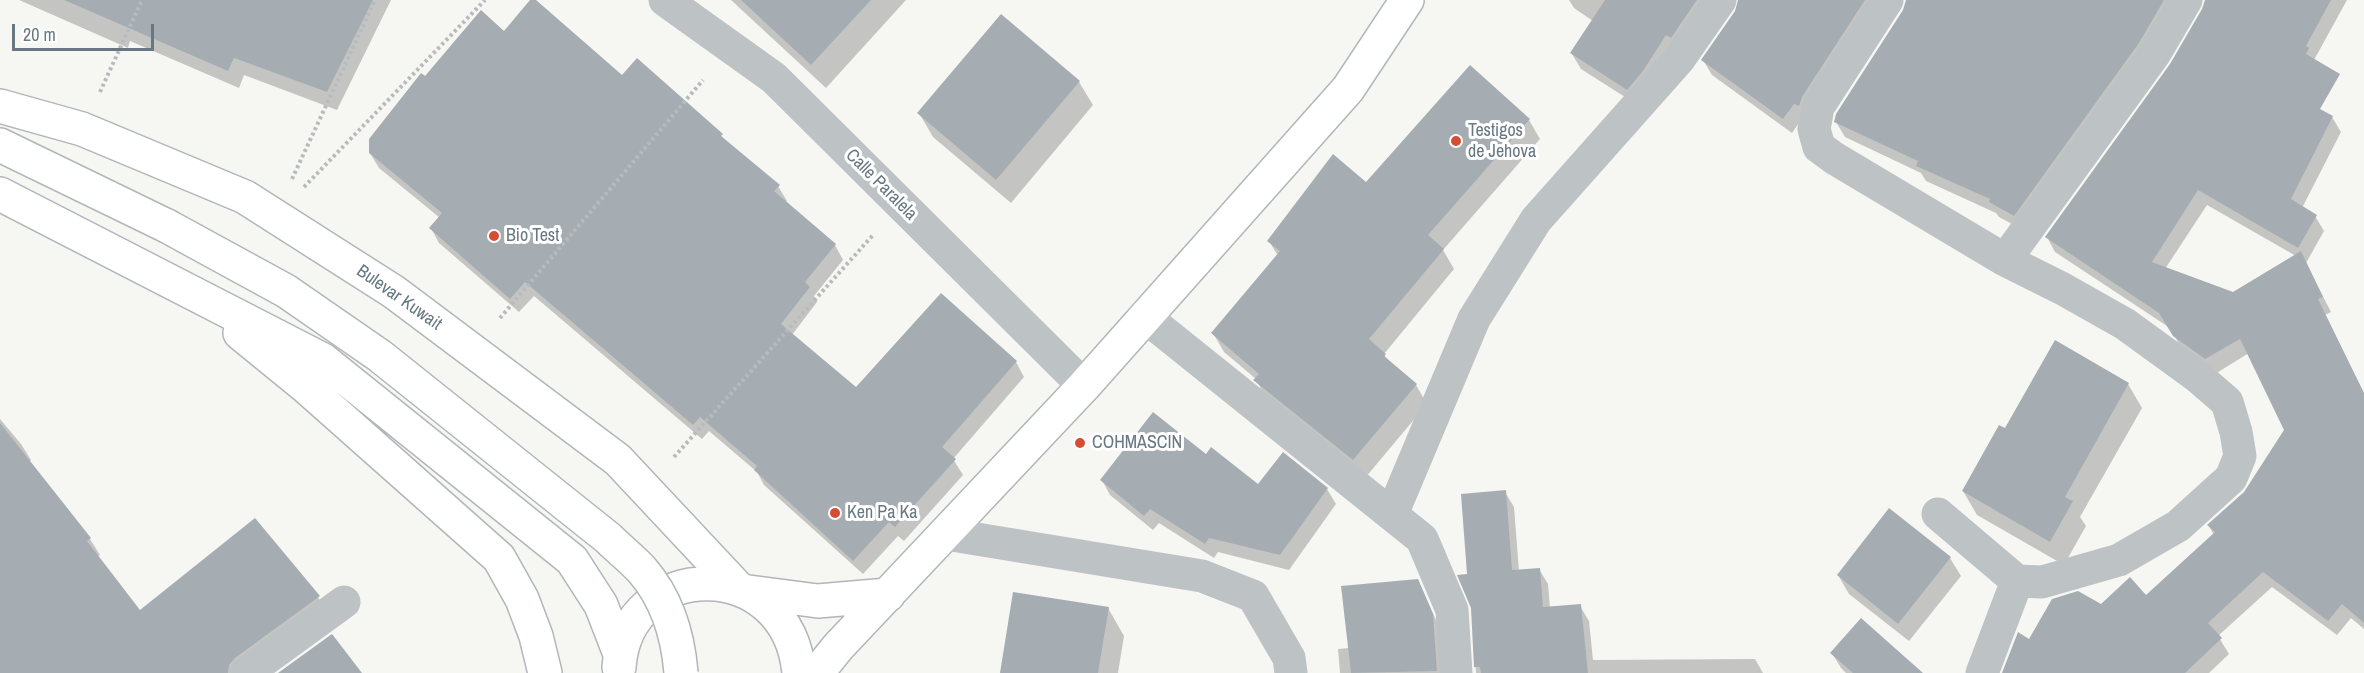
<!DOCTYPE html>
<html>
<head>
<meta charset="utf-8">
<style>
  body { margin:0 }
  #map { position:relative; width:2364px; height:673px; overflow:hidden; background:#f6f6f3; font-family:"Archivo Narrow",sans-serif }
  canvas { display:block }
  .scale { position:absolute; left:12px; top:24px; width:142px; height:27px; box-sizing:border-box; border:3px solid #677882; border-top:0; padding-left:8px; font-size:18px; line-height:21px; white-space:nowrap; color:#677882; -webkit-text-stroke:4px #fff; paint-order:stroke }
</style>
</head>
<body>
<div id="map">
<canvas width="2364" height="673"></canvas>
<div class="scale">20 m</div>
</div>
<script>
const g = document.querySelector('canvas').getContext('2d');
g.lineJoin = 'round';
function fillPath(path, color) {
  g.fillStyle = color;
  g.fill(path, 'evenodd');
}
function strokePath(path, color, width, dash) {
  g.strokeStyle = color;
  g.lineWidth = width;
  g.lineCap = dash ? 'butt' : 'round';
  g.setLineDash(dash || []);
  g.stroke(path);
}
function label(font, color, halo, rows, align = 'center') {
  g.font = font + ' "Archivo Narrow",sans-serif';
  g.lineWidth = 6;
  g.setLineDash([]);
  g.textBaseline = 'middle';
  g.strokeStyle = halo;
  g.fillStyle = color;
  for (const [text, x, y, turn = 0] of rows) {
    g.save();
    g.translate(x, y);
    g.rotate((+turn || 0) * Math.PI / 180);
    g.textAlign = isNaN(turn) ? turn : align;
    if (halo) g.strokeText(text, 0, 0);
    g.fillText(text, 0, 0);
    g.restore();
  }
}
fillPath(new Path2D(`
  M 19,0 L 391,0 L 337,110 L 244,75 L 239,88 L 130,41 L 128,48 Z
  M 532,0 L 622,77 L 721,135 L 725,142 L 778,186 L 787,201 L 785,203 L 835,245 L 843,260 L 814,296 L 817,302 L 792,335 L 856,389 L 1016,362 L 1024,377 L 953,459 L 963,475 L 904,541 L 898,536 L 863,574 L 764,485 L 757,472 L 709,431 L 702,439 L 534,296 L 519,312 L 439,243 L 431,228 L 440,218 L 379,168 L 370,153 L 426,78 L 504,33 Z
  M 731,0 L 906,0 L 826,88 Z
  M 1569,0 L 1718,0 L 1636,104 L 1581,69 L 1572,54 L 1593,21 L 1574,8 Z
  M 1740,0 L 1885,0 L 1792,133 L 1712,75 L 1703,60 L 1737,11 Z
  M 1907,0 L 2184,0 L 2023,230 L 1999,217 L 1996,213 L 1926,181 L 1921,173 L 1845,137 L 1836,122 L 1904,10 Z
  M 2206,0 L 2347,0 L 2314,60 L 2298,99 L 2332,117 L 2341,132 L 2302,208 L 2315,216 L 2324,231 L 2306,263 L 2331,312 L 2325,315 L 2364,394 L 2364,629 L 2351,618 L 2337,635 L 2272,587 L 2218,636 L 2229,654 L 2209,673 L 2004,673 L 2030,641 L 2102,606 L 2146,597 L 2214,535 L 2209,526 L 2245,492 L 2286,430 L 2249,353 L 2215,374 L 2183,351 L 2170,328 L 2055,252 L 2047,237 L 2172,63 L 2204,10 ZM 2207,205 L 2296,256 L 2233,293 L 2165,269 Z
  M 1470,67 L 1529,120 L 1540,139 L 1443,250 L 1454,269 L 1384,354 L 1390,364 L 1416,385 L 1427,404 L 1365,478 L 1266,399 L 1256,379 L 1224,352 L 1213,333 L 1278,256 L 1269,241 L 1366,184 Z
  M 1079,82 L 1093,105 L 1011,203 L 933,137 L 919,113 Z
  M 2128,384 L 2142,408 L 2080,517 L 2086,526 L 2064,565 L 1977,515 L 1963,491 L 2006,430 Z
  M 0,419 L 21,444 L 31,460 L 29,462 L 90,539 L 100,555 L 97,557 L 140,612 L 255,520 L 318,597 L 328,614 L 247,673 L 0,673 Z
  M 1206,456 L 1258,486 L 1327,489 L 1336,504 L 1289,570 L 1218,552 L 1214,558 L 1159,523 L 1153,530 L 1110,495 L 1102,480 Z
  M 1505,492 L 1514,507 L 1519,571 L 1539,569 L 1548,584 L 1550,608 L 1580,606 L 1589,621 L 1593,660 L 1755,659 L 1763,673 L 1476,673 L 1469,575 Z
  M 1950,558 L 1961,576 L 1909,641 L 1849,594 L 1838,575 Z
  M 1418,580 L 1441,631 L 1444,673 L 1340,673 L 1338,649 L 1349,648 Z
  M 1108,608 L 1124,636 L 1118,673 L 1002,673 Z
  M 1832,653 L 1921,673 L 1846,673 L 1841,668 Z`), '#0003');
fillPath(new Path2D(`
  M 64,0 L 373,0 L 327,92 L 234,58 L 228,71 Z
  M 530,0 L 536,0 L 622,75 L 637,58 L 723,134 L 721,136 L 780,185 L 774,191 L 836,244 L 805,282 L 810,287 L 781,324 L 856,387 L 941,293 L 1017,361 L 942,447 L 956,459 L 895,527 L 889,522 L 853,561 L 754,470 L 757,466 L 700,417 L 693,425 L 525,282 L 510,299 L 429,228 L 442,213 L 369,153 L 369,139 L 421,73 L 425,76 L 481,10 L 504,31 Z
  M 741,0 L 871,0 L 811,65 Z
  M 1605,0 L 1697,0 L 1671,38 L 1666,35 L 1643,71 L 1627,90 L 1570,53 Z
  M 1738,0 L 1865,0 L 1802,97 L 1799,106 L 1794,104 L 1783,119 L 1701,60 L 1735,11 Z
  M 1906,0 L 2164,0 L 2139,43 L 2014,216 L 1989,202 L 1990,199 L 1916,166 L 1918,161 L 1834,122 L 1836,114 L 1903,10 Z
  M 2205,0 L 2331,0 L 2306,46 L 2309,48 L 2306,54 L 2340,74 L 2320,109 L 2333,116 L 2291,199 L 2317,215 L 2298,248 L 2198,190 L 2152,262 L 2233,292 L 2301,251 L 2323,297 L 2318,299 L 2364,393 L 2364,623 L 2342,604 L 2328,621 L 2263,572 L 2208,623 L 2222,638 L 2185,673 L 2002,673 L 2018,632 L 2029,639 L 2052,599 L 2078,591 L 2101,604 L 2130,577 L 2146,595 L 2215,532 L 2207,525 L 2244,492 L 2284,430 L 2240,339 L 2205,359 L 2173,336 L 2159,313 L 2045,237 L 2170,64 L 2202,9 Z
  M 1001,14 L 1080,81 L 996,180 L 917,113 Z
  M 1470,65 L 1530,119 L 1428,235 L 1444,249 L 1369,339 L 1386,354 L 1384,356 L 1417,384 L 1353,460 L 1253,380 L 1259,374 L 1211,333 L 1280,251 L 1267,241 L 1333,154 L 1366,182 Z
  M 2055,340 L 2129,383 L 2065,497 L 2073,501 L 2050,542 L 1962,491 L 1999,425 L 2005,428 Z
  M 1153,412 L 1206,454 L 1211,447 L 1258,484 L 1283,452 L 1328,488 L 1280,555 L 1209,538 L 1205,544 L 1150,509 L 1144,516 L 1100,480 Z
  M 0,423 L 91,538 L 87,541 L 140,610 L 255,518 L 320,596 L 235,658 L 229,665 L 228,673 L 0,673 Z
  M 1506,490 L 1512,570 L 1540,568 L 1543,607 L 1581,604 L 1588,673 L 1481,673 L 1480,667 L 1474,667 L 1471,608 L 1457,575 L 1467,574 L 1461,494 Z
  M 1889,508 L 1951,557 L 1898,624 L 1837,575 Z
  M 1418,579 L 1433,614 L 1437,671 L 1351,673 L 1341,586 Z
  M 1013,592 L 1109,607 L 1098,673 L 1000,673 Z
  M 1861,618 L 1923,673 L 1853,673 L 1830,653 Z
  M 332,634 L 362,673 L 278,673 Z`), '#a5adb2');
const major = new Path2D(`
  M 0,106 L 82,129 L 245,197 L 394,292 L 618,460 L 737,587
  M 0,145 L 167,226
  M 0,194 L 323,360 L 572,560 L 601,605 L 620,654
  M 240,333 L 305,386 L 499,558 L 522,599 L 536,636 L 545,673
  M 749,592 L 818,601 L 888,595
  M 619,667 C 627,556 788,554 799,673
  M 817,673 L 838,647 L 1084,386 L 1348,89 L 1407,0`);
strokePath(major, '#b1b6b9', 36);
strokePath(new Path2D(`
  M 100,92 L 142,0
  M 292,179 L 375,0
  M 304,187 L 485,0
  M 500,318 L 703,80
  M 674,457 L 873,235`), '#b8bbbd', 4, [3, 3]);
strokePath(new Path2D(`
  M 665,0 L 774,78 L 1084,386
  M 1887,0 L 1818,107 L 1814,129 L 1819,147 L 1834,158 L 2005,260 L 2063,289 L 2125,324 L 2198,377 L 2227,402 L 2236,432 L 2240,456 L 2231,478 L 2178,526 L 2119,560 L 2042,582 L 2017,581 L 1938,514
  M 2005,260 L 2155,53 L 2186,0
  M 1144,316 L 1422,539 L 1452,610 L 1456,673
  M 1392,514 L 1474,319 L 1536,220 L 1679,59 L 1720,0
  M 946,534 L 1202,576 L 1253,596 L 1289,658 L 1291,673
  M 246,673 L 344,602
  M 1982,673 L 2017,581`), '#bdc2c5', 33);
strokePath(major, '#fff', 33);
const majorBridge = new Path2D(`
  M 167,226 L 286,291 L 380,356 L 608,538 C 619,549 632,559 642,570 C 668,600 678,635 681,673`);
strokePath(majorBridge, '#b1b6b9', 36, []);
strokePath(majorBridge, '#fff', 33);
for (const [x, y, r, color] of [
  [1456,141,6,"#d74d33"],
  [494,236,6,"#d74d33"],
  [1080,443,6,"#d74d33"],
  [835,513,6,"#d74d33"]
]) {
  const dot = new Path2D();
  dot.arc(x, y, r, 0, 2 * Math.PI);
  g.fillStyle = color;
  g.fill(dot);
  strokePath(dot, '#fff', 2);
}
label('18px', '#677882', '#fff', [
  ["Testigos",1468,131],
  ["de Jehova",1468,152],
  ["Bio Test",506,236],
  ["COHMASCIN",1092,443],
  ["Ken Pa Ka",847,513]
], 'left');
label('18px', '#677882', '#fff', [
  ["Calle Paralela",881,185,45],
  ["Bulevar Kuwait",399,298,35]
]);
</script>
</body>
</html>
